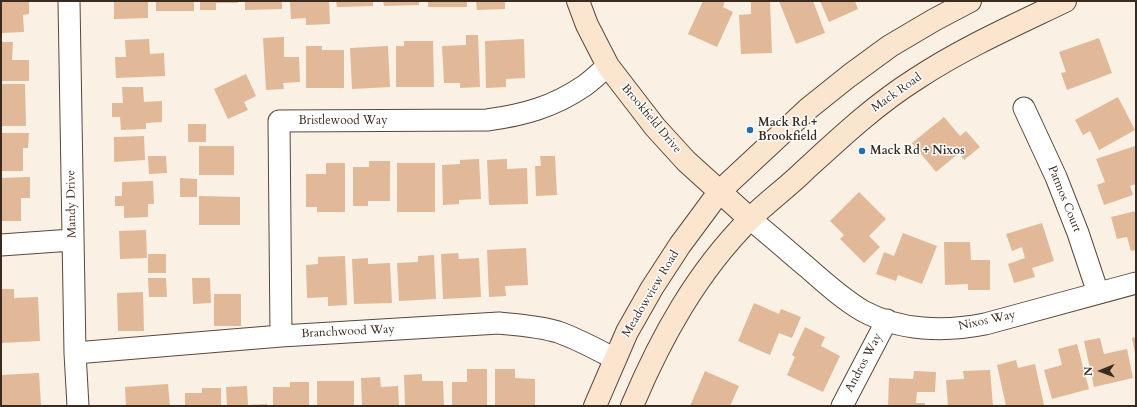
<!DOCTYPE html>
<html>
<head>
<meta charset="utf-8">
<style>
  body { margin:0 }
  #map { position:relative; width:1137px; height:407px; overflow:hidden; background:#faf0e3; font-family:Cardo,serif }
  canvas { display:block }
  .frame { position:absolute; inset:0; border:2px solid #3b2a1e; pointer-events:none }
  .north { position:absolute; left:1081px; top:351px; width:40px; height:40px; -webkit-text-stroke:3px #fff; paint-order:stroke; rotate:269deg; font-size:11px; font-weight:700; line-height:16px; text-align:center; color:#3b2a1e }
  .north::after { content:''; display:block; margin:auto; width:14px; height:18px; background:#3b2a1e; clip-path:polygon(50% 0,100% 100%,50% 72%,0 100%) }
</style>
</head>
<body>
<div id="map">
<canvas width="1137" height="407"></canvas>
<div class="frame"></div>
<div class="north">N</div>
</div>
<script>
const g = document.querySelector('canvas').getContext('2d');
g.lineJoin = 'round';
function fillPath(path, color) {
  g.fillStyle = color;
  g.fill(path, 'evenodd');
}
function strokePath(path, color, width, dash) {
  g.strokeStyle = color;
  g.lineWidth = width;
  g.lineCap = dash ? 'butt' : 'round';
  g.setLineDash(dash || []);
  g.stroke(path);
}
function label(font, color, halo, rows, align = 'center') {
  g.font = font + ' Cardo,serif';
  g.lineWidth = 3;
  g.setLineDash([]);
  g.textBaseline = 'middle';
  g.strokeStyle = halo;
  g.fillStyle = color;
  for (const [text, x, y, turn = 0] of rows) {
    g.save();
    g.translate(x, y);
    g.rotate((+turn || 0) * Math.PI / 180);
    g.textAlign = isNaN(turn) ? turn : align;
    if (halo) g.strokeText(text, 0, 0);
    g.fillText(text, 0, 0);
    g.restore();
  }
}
fillPath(new Path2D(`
  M 1,1 L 29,1 L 29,14 L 23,15 L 24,32 L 1,33 Z
  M 114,1 L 148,1 L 148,18 L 114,19 Z
  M 156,1 L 194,1 L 194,11 L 156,11 Z
  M 200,1 L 238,1 L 238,3 L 216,3 L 216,10 L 200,10 Z
  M 245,1 L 282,1 L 282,9 L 245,10 Z
  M 290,1 L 329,1 L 330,24 L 306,25 L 306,18 L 291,19 Z
  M 336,1 L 373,1 L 373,6 L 337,7 Z
  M 383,1 L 419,1 L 419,5 L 384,6 Z
  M 428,1 L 467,1 L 467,7 L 428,7 Z
  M 476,1 L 509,1 L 509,2 L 505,2 L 505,9 L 477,10 Z
  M 703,1 L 725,1 L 723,7 L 733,12 L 717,47 L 688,34 Z
  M 751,1 L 770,1 L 772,53 L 741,54 L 739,15 L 751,14 Z
  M 779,1 L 813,1 L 825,33 L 796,44 Z
  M 820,1 L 855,1 L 858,9 L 829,22 Z
  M 466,35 L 478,35 L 480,87 L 460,88 L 460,83 L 444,83 L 442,46 L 466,45 Z
  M 284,37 L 284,57 L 299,57 L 300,82 L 283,83 L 284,89 L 266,90 L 263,38 Z
  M 1099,38 L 1112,73 L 1067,90 L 1061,73 L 1066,72 L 1059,52 Z
  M 149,39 L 150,54 L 164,53 L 165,76 L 116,78 L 115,57 L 126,57 L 125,40 Z
  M 524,39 L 525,78 L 506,79 L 506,87 L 486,88 L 485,41 Z
  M 404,41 L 433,41 L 434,87 L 396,87 L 396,46 L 404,46 Z
  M 1,42 L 13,42 L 12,60 L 29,60 L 29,81 L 1,81 Z
  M 306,46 L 322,46 L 322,50 L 344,50 L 344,88 L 306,88 Z
  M 388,46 L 390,87 L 352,89 L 350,48 Z
  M 246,74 L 256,96 L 244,102 L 248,110 L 228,119 L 214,89 Z
  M 2,84 L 25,84 L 26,126 L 1,126 Z
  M 122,87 L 143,87 L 144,102 L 162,101 L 162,122 L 146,123 L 146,129 L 121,130 L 120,117 L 112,117 L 112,103 L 123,103 Z
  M 1118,97 L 1135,130 L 1099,150 L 1090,131 L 1083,135 L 1075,120 Z
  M 944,117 L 960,136 L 966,131 L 980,147 L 964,160 L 959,153 L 936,172 L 912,143 Z
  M 188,124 L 206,124 L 206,142 L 188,142 Z
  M 1,133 L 29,133 L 28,148 L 23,148 L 23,171 L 1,171 Z
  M 144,136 L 145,160 L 114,162 L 114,137 Z
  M 199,146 L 234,146 L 234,175 L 199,175 Z
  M 1135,146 L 1136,184 L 1130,186 L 1133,195 L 1104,205 L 1097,185 L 1105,182 L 1096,159 Z
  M 148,156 L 166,156 L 167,173 L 149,174 Z
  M 540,156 L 555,156 L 557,195 L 536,196 L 535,166 L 541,166 Z
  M 479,159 L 481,199 L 459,200 L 459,204 L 443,205 L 442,165 L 460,164 L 460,160 Z
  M 507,159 L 507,169 L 527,168 L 528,204 L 489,205 L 487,160 Z
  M 369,161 L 390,161 L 390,201 L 368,201 L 368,206 L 353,206 L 353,167 L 369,167 Z
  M 326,163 L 345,163 L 345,212 L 317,212 L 317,207 L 306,207 L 306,174 L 326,174 Z
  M 397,163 L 435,163 L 435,212 L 397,212 Z
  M 30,177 L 30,198 L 21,198 L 21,221 L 1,221 L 1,178 Z
  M 180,178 L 197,179 L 197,197 L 180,197 Z
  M 153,181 L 154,204 L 148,204 L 148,217 L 124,218 L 124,206 L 115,206 L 115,196 L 122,196 L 122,182 Z
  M 859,192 L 886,219 L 869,236 L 880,247 L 864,263 L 840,239 L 844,235 L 830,221 Z
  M 199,196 L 240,197 L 240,225 L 199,225 Z
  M 1136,211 L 1136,250 L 1131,251 L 1127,237 L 1117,239 L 1111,217 Z
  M 1042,223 L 1054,261 L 1032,268 L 1035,277 L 1014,283 L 1008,264 L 1025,258 L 1022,247 L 1012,251 L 1006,234 Z
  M 146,230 L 147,258 L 120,259 L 119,231 Z
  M 903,233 L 937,246 L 922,284 L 898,275 L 896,281 L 876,274 L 884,252 L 894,256 Z
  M 944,242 L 970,242 L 971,260 L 990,260 L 990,290 L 968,290 L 968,284 L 945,285 Z
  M 526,248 L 528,285 L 505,286 L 506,296 L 489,297 L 487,250 Z
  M 458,253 L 459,259 L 479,258 L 481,297 L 443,299 L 441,254 Z
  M 148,254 L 166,254 L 166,273 L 148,273 Z
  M 434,255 L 436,299 L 399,301 L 397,263 L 418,262 L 418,256 Z
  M 345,256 L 347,305 L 328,306 L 328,297 L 307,298 L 306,265 L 318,264 L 318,257 Z
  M 368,258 L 368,264 L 390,263 L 392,303 L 354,304 L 352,259 Z
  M 148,278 L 166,278 L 167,297 L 149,297 Z
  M 192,278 L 210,278 L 211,303 L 193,304 Z
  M 1,289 L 14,289 L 14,298 L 38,297 L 40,341 L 1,343 Z
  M 143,292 L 144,331 L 118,331 L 117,293 Z
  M 214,294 L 241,294 L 241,326 L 214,326 Z
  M 754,303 L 779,314 L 781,309 L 801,317 L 792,338 L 779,333 L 770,355 L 738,341 Z
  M 805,327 L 825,337 L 821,346 L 840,356 L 823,392 L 787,375 L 795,357 L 792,355 Z
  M 1136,337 L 1136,353 L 1135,353 L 1132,338 Z
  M 1100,338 L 1104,354 L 1127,349 L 1133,378 L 1094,387 L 1084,341 Z
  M 1077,344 L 1089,389 L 1052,399 L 1044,370 L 1062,365 L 1058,349 Z
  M 1016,360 L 1018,368 L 1035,364 L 1044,405 L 1006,406 L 997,365 Z
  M 467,369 L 487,369 L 487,406 L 452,406 L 452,382 L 467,382 Z
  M 495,369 L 515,369 L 515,378 L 535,379 L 535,406 L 495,406 Z
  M 990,370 L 993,406 L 948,406 L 946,380 L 964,379 L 963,371 Z
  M 705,371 L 739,386 L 730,406 L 690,406 Z
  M 914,371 L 936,372 L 935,392 L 917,392 L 916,403 L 925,403 L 925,406 L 888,406 L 889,378 L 913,379 Z
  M 39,373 L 41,406 L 1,406 L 1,375 Z
  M 422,374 L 422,381 L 443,381 L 444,406 L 405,406 L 404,375 Z
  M 380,377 L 381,387 L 398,386 L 399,406 L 362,406 L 361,378 Z
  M 317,381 L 354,381 L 354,406 L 317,406 Z
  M 290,382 L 309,382 L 309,406 L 273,406 L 273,387 L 290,387 Z
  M 168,384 L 170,406 L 126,406 L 125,387 Z
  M 247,386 L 248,405 L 267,404 L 267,406 L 227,406 L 226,387 Z
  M 202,388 L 221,388 L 221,406 L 185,406 L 185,393 L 202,393 Z`), '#e1b998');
const street = new Path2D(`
  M 69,1 L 75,353 L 78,406
  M 1024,108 L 1056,177 L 1078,233 L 1098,293
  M 750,219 C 770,235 789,252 808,268 C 826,284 843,299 863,311 C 900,331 945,332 985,324 L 1136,283
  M 1,245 L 72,240
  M 281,336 L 279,121 L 487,120 C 524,115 553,107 584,86 C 593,80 600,72 608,66
  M 75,353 L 281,336 L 499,323 C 519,325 539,326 558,332 C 578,339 596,349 615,359
  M 842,406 L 887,320`);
const secondary = new Path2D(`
  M 578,1 L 587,25 L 608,66 L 655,127 L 686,161 L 750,219
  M 595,406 L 627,332 L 652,288 L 680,245 L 720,191 L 809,108 L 849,76 L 890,46 L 934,20 L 970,1
  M 632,406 C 661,337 697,272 750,219 C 768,201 788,187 805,170 C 841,137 875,105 916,79 C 963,48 1015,25 1065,1`);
strokePath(street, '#58483c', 23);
strokePath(secondary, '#58483c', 24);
strokePath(street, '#fff', 21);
strokePath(secondary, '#fbe5cf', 22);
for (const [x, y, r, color] of [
  [750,130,4,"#1f6fb2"],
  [862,151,4,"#1f6fb2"]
]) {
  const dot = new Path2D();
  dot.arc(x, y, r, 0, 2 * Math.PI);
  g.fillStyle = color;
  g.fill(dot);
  strokePath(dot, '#fff', 1.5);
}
label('12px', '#3b2a1e', '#fff', [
  ["Mack Road",897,93,-35],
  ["Brookfield Drive",651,119,50],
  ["Bristlewood Way",343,121],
  ["Patmos Court",1064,199,68],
  ["Mandy Drive",72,204,-91],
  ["Meadowview Road",651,294,-59],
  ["Nixos Way",987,321,-12],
  ["Branchwood Way",348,332,-3],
  ["Andros Way",864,363,-62]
]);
label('bold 12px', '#3b2a1e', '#fff', [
  ["Mack Rd +",758,123],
  ["Brookfield",758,137],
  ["Mack Rd + Nixos",870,151]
], 'left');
</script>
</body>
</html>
